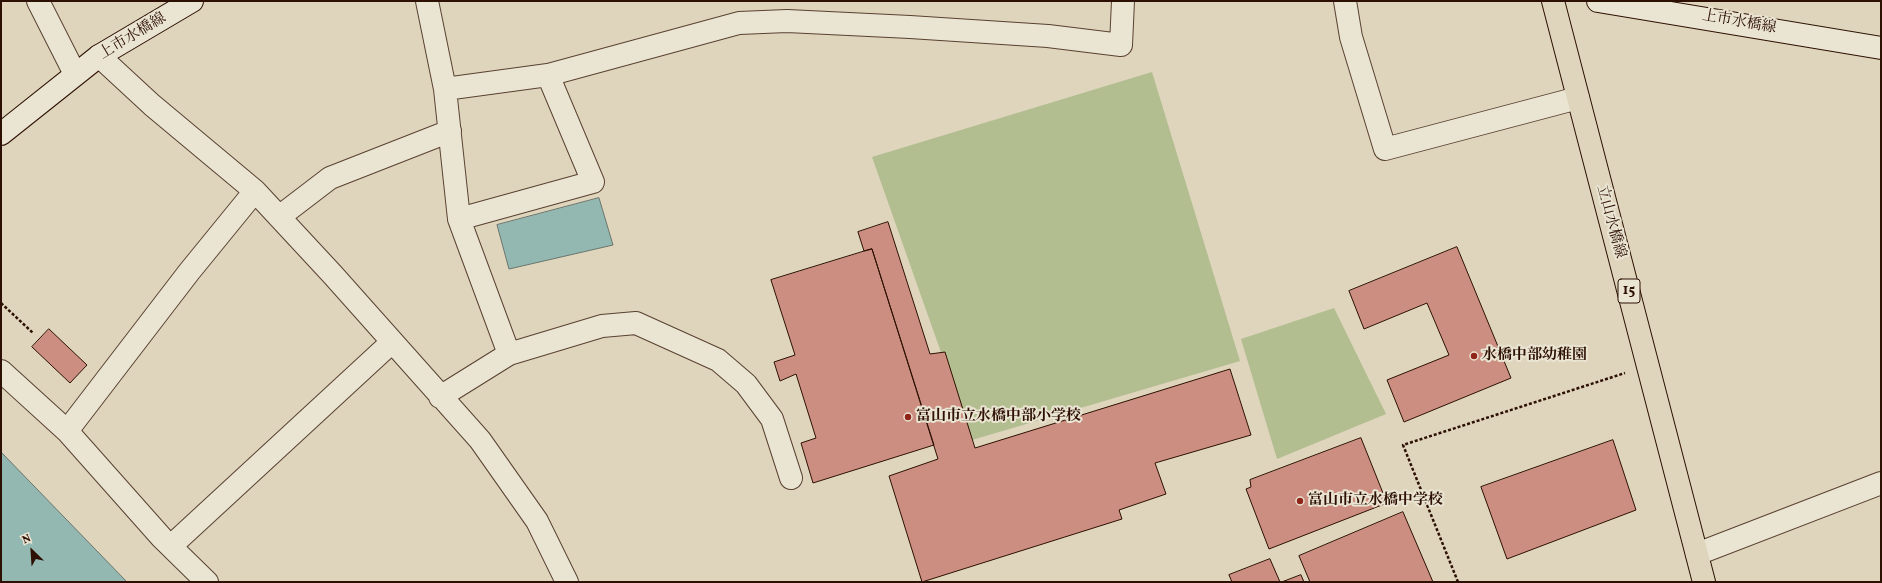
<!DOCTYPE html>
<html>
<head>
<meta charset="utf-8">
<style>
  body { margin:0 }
  #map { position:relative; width:1882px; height:583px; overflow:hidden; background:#ded5bc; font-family:Vollkorn,serif }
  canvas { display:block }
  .frame { position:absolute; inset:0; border:2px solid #2d1002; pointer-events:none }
  .north { position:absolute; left:12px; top:531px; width:40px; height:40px; -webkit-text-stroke:3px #eae4d3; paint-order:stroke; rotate:335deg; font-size:11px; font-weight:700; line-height:16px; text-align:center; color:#2d1002 }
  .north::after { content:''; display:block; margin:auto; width:14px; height:18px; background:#2d1002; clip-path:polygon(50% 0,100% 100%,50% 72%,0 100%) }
</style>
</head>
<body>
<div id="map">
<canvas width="1882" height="583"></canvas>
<div class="frame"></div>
<div class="north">N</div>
</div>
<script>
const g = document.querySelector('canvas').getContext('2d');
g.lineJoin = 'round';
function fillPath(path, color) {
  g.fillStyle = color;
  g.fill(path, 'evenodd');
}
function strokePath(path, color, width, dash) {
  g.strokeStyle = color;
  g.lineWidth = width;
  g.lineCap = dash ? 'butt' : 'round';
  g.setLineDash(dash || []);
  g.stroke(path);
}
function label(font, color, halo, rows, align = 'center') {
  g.font = font + ' Vollkorn,"Noto Serif JP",serif';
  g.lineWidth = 4;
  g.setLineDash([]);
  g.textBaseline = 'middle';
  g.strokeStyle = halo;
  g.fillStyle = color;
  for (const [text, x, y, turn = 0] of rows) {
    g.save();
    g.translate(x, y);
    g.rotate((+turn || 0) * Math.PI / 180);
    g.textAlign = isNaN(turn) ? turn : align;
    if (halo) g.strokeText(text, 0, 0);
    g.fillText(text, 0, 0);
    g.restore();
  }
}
fillPath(new Path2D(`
  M 1152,72 L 1240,361 L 972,440 L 872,157 Z
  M 1334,308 L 1386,414 L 1277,459 L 1241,339 Z`), '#b2bd90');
const water = new Path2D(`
  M 599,198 L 613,245 L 509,269 L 497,225 Z
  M 1,452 L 127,582 L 1,582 Z`);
fillPath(water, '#93b8b2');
strokePath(water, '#6a756c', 1);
const building = new Path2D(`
  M 888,222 L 930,354 L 945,352 L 975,448 L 1230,369 L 1251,435 L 1155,463 L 1166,494 L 1119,510 L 1122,519 L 922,582 L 889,476 L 938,459 L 872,249 L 864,251 L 858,232 Z
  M 1457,247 L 1511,378 L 1404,422 L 1387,380 L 1449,355 L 1427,303 L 1364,329 L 1349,291 Z
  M 872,249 L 934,445 L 813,483 L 801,443 L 816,438 L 796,374 L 780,381 L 774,362 L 795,355 L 771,280 Z
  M 49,329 L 87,365 L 70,383 L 32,347 Z
  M 1361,438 L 1387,503 L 1269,549 L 1246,489 L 1251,487 L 1250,480 Z
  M 1613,440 L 1636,510 L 1507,559 L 1481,487 Z
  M 1403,512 L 1433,582 L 1310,582 L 1299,556 Z
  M 1270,559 L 1280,582 L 1232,582 L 1229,575 Z
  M 1301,575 L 1304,582 L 1282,582 Z`);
fillPath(building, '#cb8e81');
strokePath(building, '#2d1002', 1);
const minor = new Path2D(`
  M 38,1 L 75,74
  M 427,1 L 445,89 L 459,219 L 509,354 L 440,397
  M 1345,1 L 1351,37 L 1385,149 L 1578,98
  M 99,56 L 152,105 L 255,191 L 333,275 L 480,440 L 537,521 L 567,582
  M 445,89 L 548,75
  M 279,217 L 330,178 L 450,131
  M 459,219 L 593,182 L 548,75 L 739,23 L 787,21 L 910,27 L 1048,36 L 1121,45 L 1123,1
  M 509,354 L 602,326 L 636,323 L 718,360 L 746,384 L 772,419 L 791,478
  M 1,371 L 67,431 L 162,538 L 207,582
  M 67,431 L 189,272 L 255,191
  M 171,546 L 392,342
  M 1697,554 L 1881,483`);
const secondary = new Path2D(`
  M 1598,1 L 1881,48
  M 1,134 L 99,56 L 192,1`);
const primary = new Path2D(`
  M 1553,1 L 1704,582`);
strokePath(minor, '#594130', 24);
strokePath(secondary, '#2d1002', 24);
strokePath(primary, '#2d1002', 24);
strokePath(new Path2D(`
  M 1,303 L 33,333
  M 1458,582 L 1403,445 L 1625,373`), '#2d1002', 2.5, [3, 2]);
strokePath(minor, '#eae4d3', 22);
strokePath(secondary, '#eae4d3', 22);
strokePath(primary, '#ded5bc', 22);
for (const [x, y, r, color] of [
  [1474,356,4,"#8f2418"],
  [908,417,4,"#8f2418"],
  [1300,501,4,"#8f2418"]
]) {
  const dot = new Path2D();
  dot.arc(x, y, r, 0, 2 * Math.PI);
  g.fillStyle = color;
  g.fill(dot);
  strokePath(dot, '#eae4d3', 1.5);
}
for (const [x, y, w] of [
  [1629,291,22]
]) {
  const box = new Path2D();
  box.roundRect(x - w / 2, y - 12, w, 24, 3);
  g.fillStyle = '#eae4d3';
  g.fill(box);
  strokePath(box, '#2d1002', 1);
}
label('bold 14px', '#2d1002', null, [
  ["15",1629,291]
]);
label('15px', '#2d1002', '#eae4d3', [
  ["上市水橋線",1739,23,10],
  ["上市水橋線",133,37,-31],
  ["立山水橋線",1610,222,75]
]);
label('bold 15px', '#2d1002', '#eae4d3', [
  ["水橋中部幼稚園",1482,356],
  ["富山市立水橋中部小学校",916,417],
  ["富山市立水橋中学校",1308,501]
], 'left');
</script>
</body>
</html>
